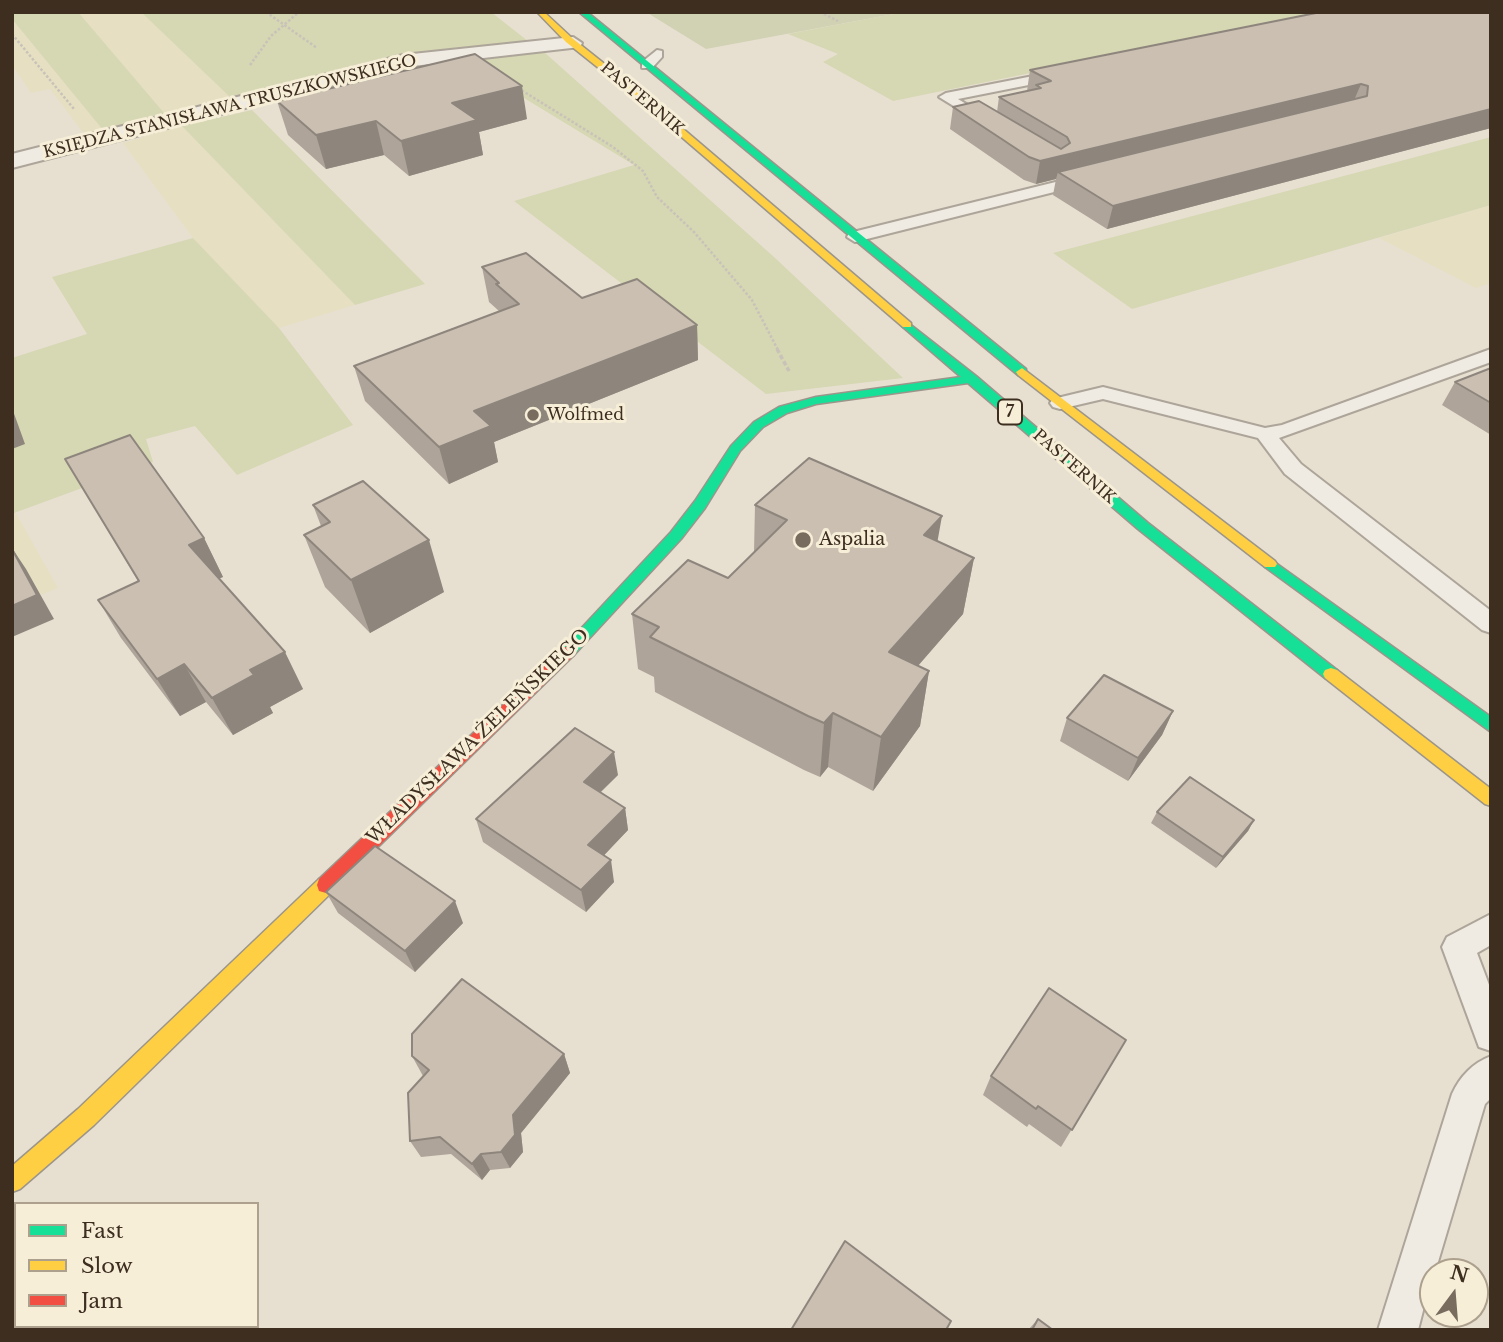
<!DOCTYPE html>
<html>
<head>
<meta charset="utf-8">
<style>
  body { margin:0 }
  #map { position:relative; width:1503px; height:1342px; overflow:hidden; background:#e7e0d1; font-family:"Libre Baskerville",serif }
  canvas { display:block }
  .frame { position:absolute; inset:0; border:14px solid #3d2e20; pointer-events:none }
  .legend { position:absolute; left:14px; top:1202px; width:245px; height:126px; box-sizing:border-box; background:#f7eed8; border:2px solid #ada18e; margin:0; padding:9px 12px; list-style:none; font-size:21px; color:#3d2e20 }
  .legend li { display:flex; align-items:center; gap:14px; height:35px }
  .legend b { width:35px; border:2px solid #ada18e }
  .north { position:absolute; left:1419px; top:1258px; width:70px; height:70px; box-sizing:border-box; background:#f7eed8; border:2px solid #ada18e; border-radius:50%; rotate:16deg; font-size:19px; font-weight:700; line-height:28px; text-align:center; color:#3d2e20 }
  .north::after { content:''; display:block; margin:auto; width:24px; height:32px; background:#786c5e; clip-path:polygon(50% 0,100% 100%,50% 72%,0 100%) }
</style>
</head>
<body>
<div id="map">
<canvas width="1503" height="1342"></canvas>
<div class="frame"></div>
<ul class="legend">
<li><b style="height:9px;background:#16e098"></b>Fast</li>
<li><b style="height:9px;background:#ffcf43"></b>Slow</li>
<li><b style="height:9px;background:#f24e42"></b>Jam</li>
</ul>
<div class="north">N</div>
</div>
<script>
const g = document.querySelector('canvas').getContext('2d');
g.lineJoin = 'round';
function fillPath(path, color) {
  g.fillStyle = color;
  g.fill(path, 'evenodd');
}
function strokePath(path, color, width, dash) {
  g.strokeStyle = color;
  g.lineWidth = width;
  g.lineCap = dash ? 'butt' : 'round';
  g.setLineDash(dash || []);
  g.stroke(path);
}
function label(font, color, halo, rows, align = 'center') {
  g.font = font + ' "Libre Baskerville",serif';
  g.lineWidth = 6;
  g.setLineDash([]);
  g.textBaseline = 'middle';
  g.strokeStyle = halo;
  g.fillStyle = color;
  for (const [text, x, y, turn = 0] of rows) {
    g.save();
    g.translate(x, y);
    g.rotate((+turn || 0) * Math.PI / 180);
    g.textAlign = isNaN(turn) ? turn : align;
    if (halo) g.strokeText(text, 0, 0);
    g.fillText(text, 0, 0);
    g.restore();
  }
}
fillPath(new Path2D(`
  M 78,12 L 141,12 L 231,98 L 165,114 Z
  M 12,19 L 103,130 L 85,135 L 50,89 L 31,93 L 12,65 Z
  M 182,126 L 355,305 L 279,328 L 193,238 L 123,143 Z
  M 1491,205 L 1491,283 L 1476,288 L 1379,238 Z
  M 12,506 L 58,588 L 12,607 Z`), '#e6dfc2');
fillPath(new Path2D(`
  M 12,12 L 78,12 L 165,114 L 103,130 L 12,19 Z
  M 141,12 L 491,12 L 533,45 L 399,57 L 231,98 Z
  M 904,12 L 1330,12 L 893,101 L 823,62 L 838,54 L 788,34 Z
  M 544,52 L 774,257 L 903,378 L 766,394 L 514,201 L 634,165 L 519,95 L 461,56 Z
  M 252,110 L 425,284 L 355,305 L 182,126 Z
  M 1491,137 L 1491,205 L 1132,309 L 1053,253 Z
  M 193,238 L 279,328 L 353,425 L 237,475 L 195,426 L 146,439 L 153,462 L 14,513 L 12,358 L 87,334 L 52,277 Z`), '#d6d7b3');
fillPath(new Path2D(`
  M 646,12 L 904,12 L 706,49 Z`), '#d1d1b3');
const lane = new Path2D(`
  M 657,50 L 662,51 L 662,57 L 652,68 L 642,68 L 642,62 Z
  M 1064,70 L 1071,74 L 1069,77 L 958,99 L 996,122 L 998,125 L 996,128 L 991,129 L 939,97 L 946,93 Z
  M 1088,174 L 1094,176 L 1096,179 L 1094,182 L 855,242 L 847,237 L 849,233 Z
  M 1491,349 L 1491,362 L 1279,438 L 1301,464 L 1491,611 L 1491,633 L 1482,630 L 1285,474 L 1258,438 L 1103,399 L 1060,409 L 1053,407 L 1050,403 L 1053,399 L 1103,387 L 1265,428 L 1282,425 Z
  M 1491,914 L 1491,945 L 1477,953 L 1491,990 L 1491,1051 L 1479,1047 L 1442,947 L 1447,937 Z
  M 1491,1056 L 1491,1098 L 1485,1104 L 1435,1272 L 1433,1272 L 1418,1330 L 1378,1330 L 1452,1094 C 1460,1076 1473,1063 1491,1056 Z`);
const street = new Path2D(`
  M 573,37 L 582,43 L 580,47 L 404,67 L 12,168 L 12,154 L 403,55 Z`);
const fast = new Path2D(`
  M 579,12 L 587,12 L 1026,369 L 1026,375 L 1018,375 Z
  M 907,322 L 976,376 L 1148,523 L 1337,670 L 1339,674 L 1337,678 L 1325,678 L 1138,529 L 968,383 L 816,404 L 787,413 L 763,427 L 740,451 L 705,508 L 681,539 L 573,656 L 563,656 L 560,652 L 563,648 L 671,532 L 695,501 L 731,446 L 754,422 L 779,407 L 816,397 L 961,377 L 903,327 L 901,325 Z
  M 1270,559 L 1491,717 L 1491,732 L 1265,567 L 1263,564 L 1265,561 Z`);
const slow = new Path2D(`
  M 537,12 L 544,12 L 572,38 L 641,93 L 911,323 L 911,327 L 903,327 L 635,97 L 566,42 Z
  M 1022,368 L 1275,561 L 1277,564 L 1275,567 L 1265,567 L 1018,375 L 1016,372 Z
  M 1331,668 L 1337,670 L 1491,789 L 1491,806 L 1485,804 L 1325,678 L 1323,674 L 1325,670 Z
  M 326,877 L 333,879 L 335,885 L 333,891 L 94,1125 L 20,1189 L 12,1192 L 12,1166 L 78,1109 L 319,879 Z`);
const jam = new Path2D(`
  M 568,646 L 576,652 L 573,656 L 333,891 L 326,893 L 319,891 L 317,885 L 319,879 L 563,648 Z`);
strokePath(lane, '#ada599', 4);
strokePath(street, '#ada599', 4);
strokePath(fast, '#9c958a', 3);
strokePath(slow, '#9c958a', 3);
strokePath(jam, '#9c958a', 3);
strokePath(new Path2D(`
  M 266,12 L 317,48
  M 820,12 L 838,21
  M 12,34 L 74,109
  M 250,65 L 271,36 L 299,12
  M 518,88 L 613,147 L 643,171 L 657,197 L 694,232 L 752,300 L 778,350`), '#c8c2b9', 2.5, [2.5, 2]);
strokePath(new Path2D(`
  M 777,349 L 789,371`), '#c8c2b9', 3.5, [4.5, 2.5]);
fillPath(lane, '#efebe3');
fillPath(street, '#efebe3');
fillPath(fast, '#16e098');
fillPath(slow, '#ffcf43');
fillPath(jam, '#f24e42');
fillPath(new Path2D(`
  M 1491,12 L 1491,128 L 1107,229 L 1053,195 L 1056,179 L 1036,184 L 1024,180 L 950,129 L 953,107 L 997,112 L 999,97 L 1027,91 L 1030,70 Z
  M 277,101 L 527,119 L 479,132 L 483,155 L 409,176 L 384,155 L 326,169 L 288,135 Z
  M 482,267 L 582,298 L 697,325 L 698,360 L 494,442 L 498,462 L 449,484 L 365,401 L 354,366 L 499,311 L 489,302 Z
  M 1491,368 L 1491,435 L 1442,405 L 1455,382 Z
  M 65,459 L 204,538 L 223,577 L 219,578 L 303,689 L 270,707 L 273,713 L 233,735 L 206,702 L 180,716 L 121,638 L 98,600 L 138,581 Z
  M 313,505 L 444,592 L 370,633 L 325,587 L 304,535 L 321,526 Z
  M 755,505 L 937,541 L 974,558 L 963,614 L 918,666 L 929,671 L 920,726 L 873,791 L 828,767 L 820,777 L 804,770 L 655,692 L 654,677 L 638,669 L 632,614 L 728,578 L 754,552 Z
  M 1173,711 L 1162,735 L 1128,781 L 1060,741 L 1067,718 Z
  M 618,775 L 601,792 L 625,808 L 628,830 L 604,855 L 614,882 L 586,912 L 483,842 L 476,819 Z
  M 1157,812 L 1254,820 L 1248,831 L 1216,868 L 1151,823 Z
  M 326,892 L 463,923 L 415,972 L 338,913 Z
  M 1126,1040 L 1061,1147 L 1029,1124 L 1027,1127 L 983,1095 L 991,1076 Z
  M 564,1054 L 570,1073 L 521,1133 L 523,1152 L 510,1168 L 490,1170 L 482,1180 L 451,1154 L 421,1157 L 410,1141 L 423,1076 L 412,1056 Z
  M 1038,1319 L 1053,1330 L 1028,1330 Z`), '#afa499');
fillPath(new Path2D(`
  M 1361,84 L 1352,105 L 1058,172 L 1056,179 L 1036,184 L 1040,161 Z
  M 522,86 L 527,119 L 479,132 L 483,155 L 409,176 L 401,141 L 452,103 Z
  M 1491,109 L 1491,128 L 1107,229 L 1113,206 Z
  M 376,121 L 384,155 L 326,169 L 316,135 Z
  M 697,325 L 698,360 L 494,442 L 498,462 L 449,484 L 439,447 L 474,411 Z
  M 12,408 L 25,444 L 12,449 Z
  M 942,516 L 932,572 L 924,535 Z
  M 204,538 L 223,577 L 208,583 L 189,545 Z
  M 429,540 L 444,592 L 370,633 L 351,580 Z
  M 12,548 L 26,569 L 54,619 L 12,637 Z
  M 974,558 L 963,614 L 882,707 L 889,652 Z
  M 285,652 L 303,689 L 270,707 L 273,713 L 233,735 L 212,698 L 250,670 Z
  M 184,664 L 206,702 L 180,716 L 157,679 Z
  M 929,671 L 920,726 L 873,791 L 881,737 Z
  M 1173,711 L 1162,735 L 1128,781 L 1138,758 Z
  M 833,713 L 828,767 L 820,777 L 824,723 Z
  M 614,752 L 618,775 L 588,804 L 584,782 Z
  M 625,808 L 628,830 L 593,867 L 588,845 Z
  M 1254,820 L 1248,831 L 1216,868 L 1223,857 Z
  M 611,860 L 614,882 L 586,912 L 581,890 Z
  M 455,901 L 463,923 L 415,972 L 405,951 Z
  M 564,1054 L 570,1073 L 521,1133 L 523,1152 L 510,1168 L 501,1152 L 513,1115 Z
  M 481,1154 L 490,1170 L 482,1180 L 472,1164 Z`), '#8e867d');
const building = new Path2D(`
  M 1321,12 L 1491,12 L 1491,109 L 1113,206 L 1058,172 L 1367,96 L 1368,86 L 1361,84 L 1040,161 L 1029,157 L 953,107 L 979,101 L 1061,149 L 1070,143 L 1067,137 L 999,97 L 1041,88 L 1036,85 L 1051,81 L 1030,70 Z
  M 475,54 L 522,86 L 452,103 L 477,120 L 401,141 L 376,121 L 316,135 L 277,101 Z
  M 526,253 L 582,298 L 637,279 L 697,325 L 474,411 L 491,426 L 439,447 L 354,366 L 519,304 L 496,284 L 499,283 L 482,267 Z
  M 1491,368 L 1491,403 L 1455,382 Z
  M 130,435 L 204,538 L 189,545 L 285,652 L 250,670 L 254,675 L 212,698 L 184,664 L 157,679 L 98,600 L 139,581 L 65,459 Z
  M 809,458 L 942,516 L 924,535 L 974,558 L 889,652 L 929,671 L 881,737 L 833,713 L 824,723 L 808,716 L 650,637 L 659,627 L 632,614 L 688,560 L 728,578 L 787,520 L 755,505 Z
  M 363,481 L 429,540 L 351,580 L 304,535 L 330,522 L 313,505 Z
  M 12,549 L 37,595 L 12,606 Z
  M 1104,675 L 1173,711 L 1138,758 L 1067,718 Z
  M 575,728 L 614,752 L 584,782 L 625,808 L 588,845 L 611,860 L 581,890 L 476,819 Z
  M 1190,777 L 1254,820 L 1223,857 L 1157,812 Z
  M 375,846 L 455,901 L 405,951 L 326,892 Z
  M 462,979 L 564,1054 L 513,1115 L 515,1135 L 501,1152 L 481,1154 L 472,1164 L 440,1137 L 410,1141 L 408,1093 L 429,1070 L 412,1056 L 412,1034 Z
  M 1049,988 L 1126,1040 L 1072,1130 L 1038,1106 L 1036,1109 L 991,1076 Z
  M 845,1241 L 951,1321 L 946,1330 L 791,1330 Z
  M 1038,1319 L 1053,1330 L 1032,1330 Z`);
fillPath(building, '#cbbfb2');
strokePath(building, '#8e867d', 2);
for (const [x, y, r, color] of [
  [533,415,7,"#786c5e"],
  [803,540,9,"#786c5e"]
]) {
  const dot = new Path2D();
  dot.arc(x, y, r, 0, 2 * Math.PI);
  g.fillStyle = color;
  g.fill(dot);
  strokePath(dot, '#f7eed8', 2.5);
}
label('16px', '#3d2e20', '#f7eed8', [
  ["PASTERNIK",642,99,40],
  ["KSIĘDZA STANISŁAWA TRUSZKOWSKIEGO",230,107,-14],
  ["PASTERNIK",1074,467,41]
]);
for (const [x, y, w] of [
  [1010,412,24]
]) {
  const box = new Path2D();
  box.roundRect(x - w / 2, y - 12.5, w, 25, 5);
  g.fillStyle = '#f7eed8';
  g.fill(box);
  strokePath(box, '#3d2e20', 2);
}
label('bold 16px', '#3d2e20', null, [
  ["7",1010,412]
]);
label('16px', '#3d2e20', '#f7eed8', [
  ["Wolfmed",547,415]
], 'left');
label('18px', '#3d2e20', '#f7eed8', [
  ["Aspalia",819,540]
], 'left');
label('18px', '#3d2e20', '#f7eed8', [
  ["WŁADYSŁAWA ŻELEŃSKIEGO",478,737,-44]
]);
</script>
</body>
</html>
